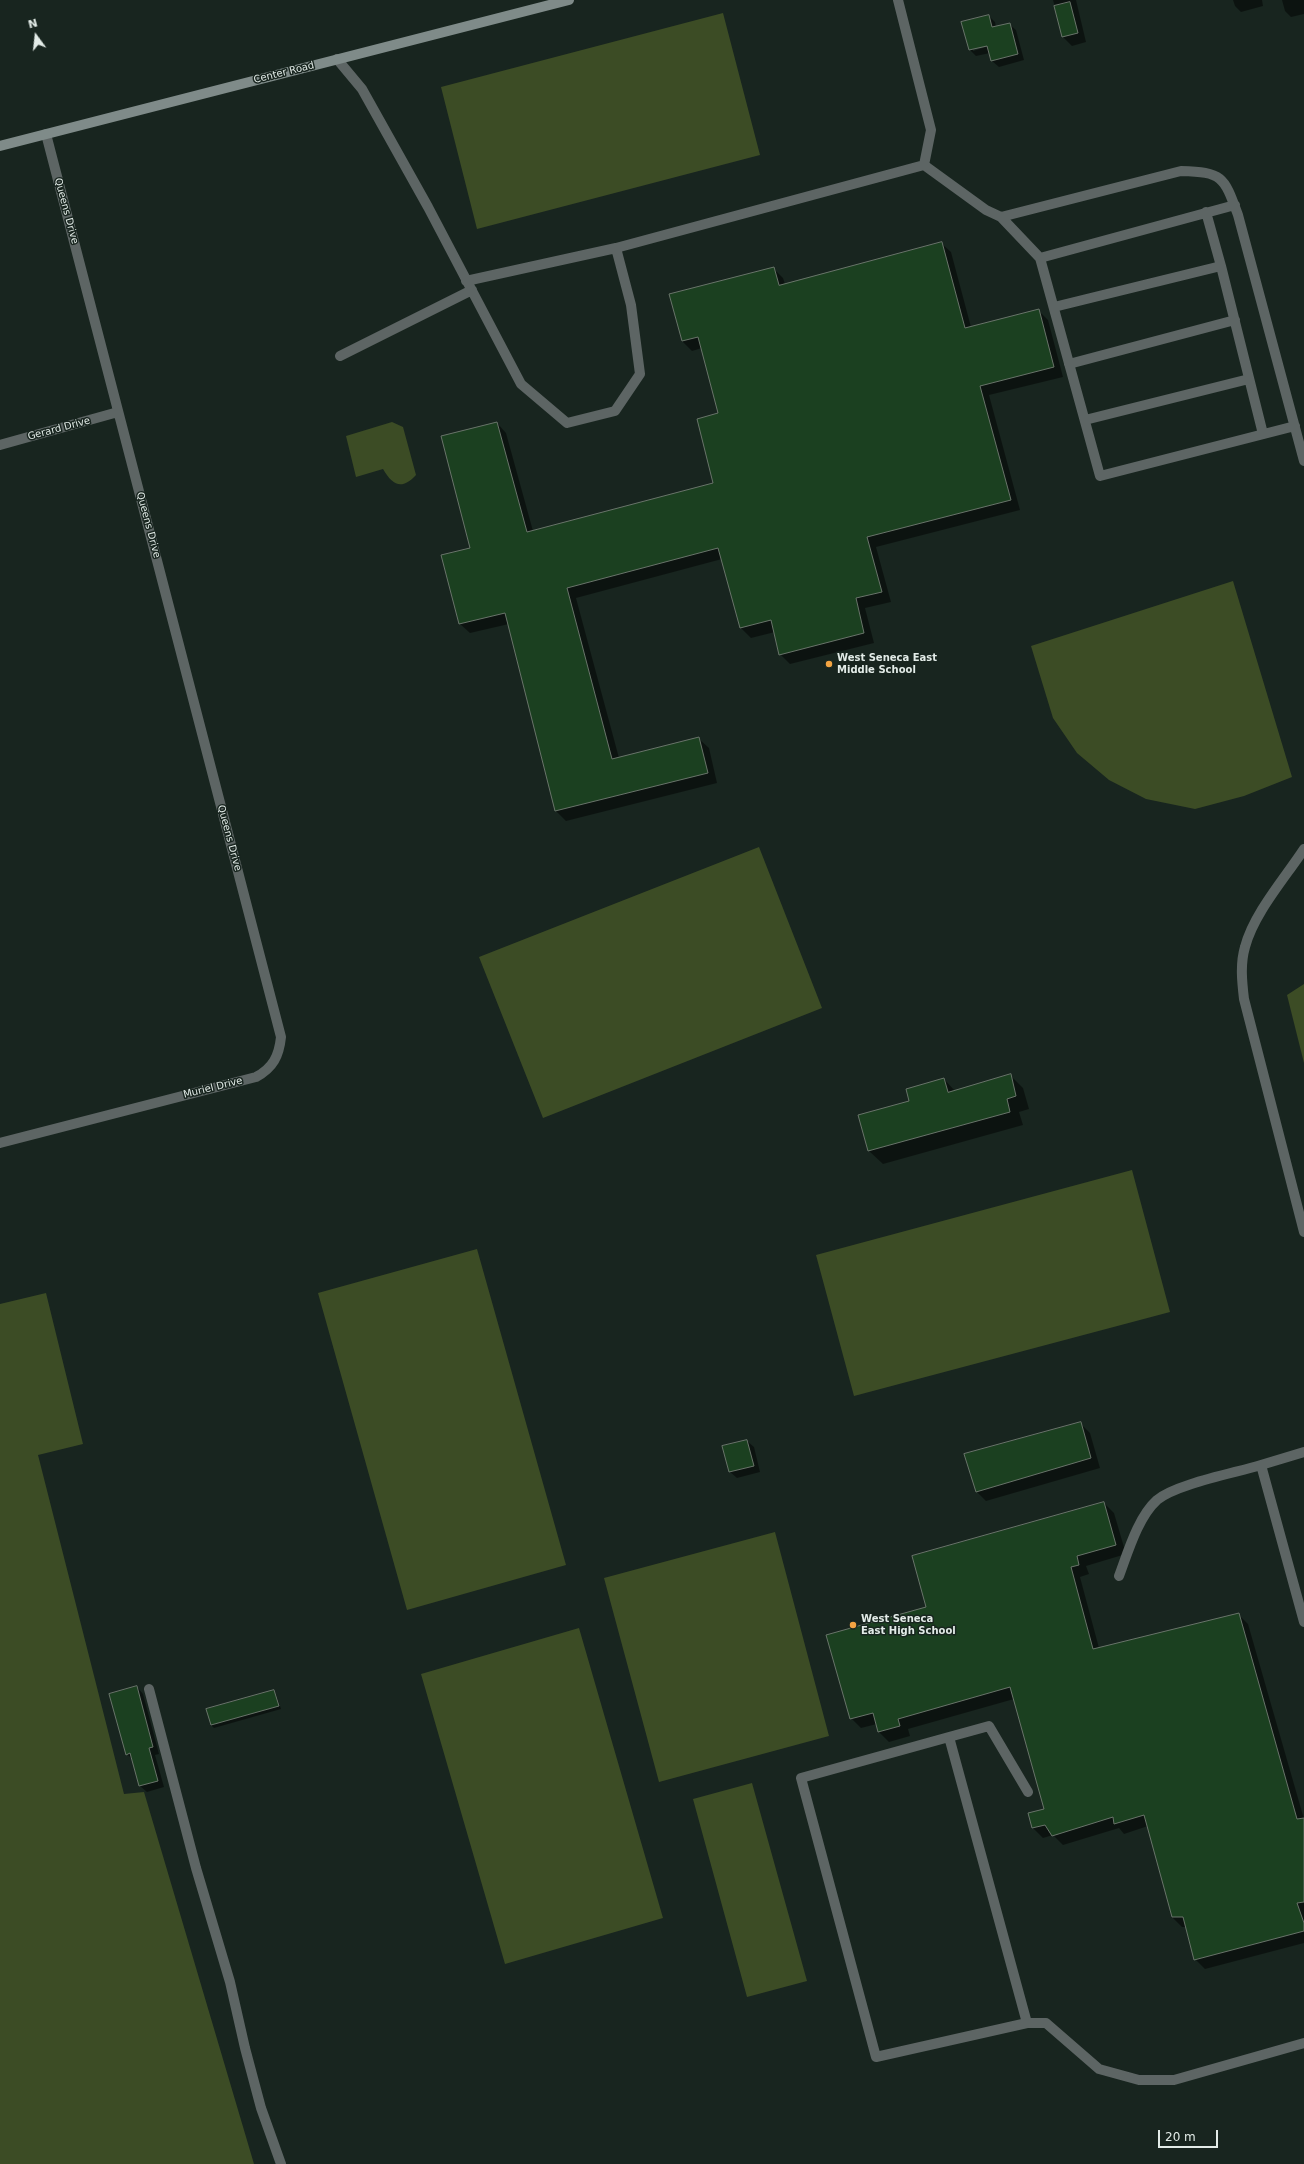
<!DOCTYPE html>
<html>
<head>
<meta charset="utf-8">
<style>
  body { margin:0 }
  #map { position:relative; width:1304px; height:2164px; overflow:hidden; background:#18251f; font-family:"DejaVu Sans",sans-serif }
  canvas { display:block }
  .north { position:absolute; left:16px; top:16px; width:40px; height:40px; -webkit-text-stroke:3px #18251f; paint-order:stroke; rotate:345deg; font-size:11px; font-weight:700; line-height:16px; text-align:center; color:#e2ebe7 }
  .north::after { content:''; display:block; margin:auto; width:14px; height:18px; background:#e2ebe7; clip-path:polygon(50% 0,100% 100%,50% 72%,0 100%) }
  .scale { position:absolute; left:1158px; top:2130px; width:60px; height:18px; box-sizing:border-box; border:2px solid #e2ebe7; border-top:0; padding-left:5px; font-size:12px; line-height:14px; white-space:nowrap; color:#e2ebe7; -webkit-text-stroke:3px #18251f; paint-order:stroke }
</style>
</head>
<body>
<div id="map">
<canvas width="1304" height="2164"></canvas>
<div class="north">N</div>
<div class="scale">20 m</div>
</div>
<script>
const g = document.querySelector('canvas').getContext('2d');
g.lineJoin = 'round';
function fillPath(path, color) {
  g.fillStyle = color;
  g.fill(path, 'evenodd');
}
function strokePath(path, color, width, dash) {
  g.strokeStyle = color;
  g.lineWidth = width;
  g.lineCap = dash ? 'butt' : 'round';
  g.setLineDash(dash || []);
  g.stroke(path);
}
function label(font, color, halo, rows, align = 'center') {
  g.font = font + ' "DejaVu Sans",sans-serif';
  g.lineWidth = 3;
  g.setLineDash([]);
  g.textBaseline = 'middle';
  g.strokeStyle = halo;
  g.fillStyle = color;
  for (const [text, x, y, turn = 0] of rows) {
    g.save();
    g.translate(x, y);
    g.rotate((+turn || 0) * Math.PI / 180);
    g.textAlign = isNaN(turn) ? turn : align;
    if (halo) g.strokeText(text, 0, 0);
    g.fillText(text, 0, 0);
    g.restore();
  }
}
fillPath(new Path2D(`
  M 723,13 L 760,155 L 477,229 L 441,87 Z
  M 392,422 L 403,427 L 416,475 C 402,490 393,486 383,469 L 356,477 L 346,436 Z
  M 1233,581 L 1292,777 L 1244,796 L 1195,809 L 1146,799 L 1109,780 L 1077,753 L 1053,718 L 1031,646 Z
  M 759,847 L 822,1008 L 543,1118 L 479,957 Z
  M 1304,984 L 1304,1063 L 1287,995 Z
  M 1132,1170 L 1170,1312 L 854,1396 L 816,1255 Z
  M 477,1249 L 566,1565 L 407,1610 L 318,1293 Z
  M 46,1293 L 83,1444 L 38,1455 L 124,1794 L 144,1792 L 254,2164 L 0,2164 L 0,1304 Z
  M 775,1532 L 829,1736 L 659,1782 L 604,1578 Z
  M 579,1628 L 663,1918 L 505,1964 L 421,1674 Z
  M 752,1783 L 807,1981 L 747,1997 L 693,1799 Z`), '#3c4c25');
fillPath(new Path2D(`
  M 1053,0 L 1076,0 L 1086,42 L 1072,46 L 1063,37 Z
  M 1233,0 L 1262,0 L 1263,6 L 1241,12 L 1235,6 Z
  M 1282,0 L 1304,0 L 1304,14 L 1291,17 L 1285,11 Z
  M 989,16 L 995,22 L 996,27 L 1009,24 L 1016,30 L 1024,60 L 999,67 L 992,61 L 990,53 L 976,56 L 970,50 L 962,23 ZM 991,43 L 992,45 L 973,51 L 973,48 Z
  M 941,243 L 951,252 L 971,327 L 1038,310 L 1048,320 L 1063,377 L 989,395 L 1020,510 L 876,547 L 891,602 L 865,608 L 874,643 L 790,664 L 780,654 L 775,632 L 751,638 L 741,628 L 722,559 L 576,598 L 619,758 L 699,739 L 709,748 L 717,783 L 566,821 L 556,811 L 509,624 L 470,633 L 460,624 L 472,548 L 497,423 L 506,433 L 533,531 L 715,484 L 720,414 L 702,348 L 692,351 L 682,341 L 670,295 L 773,268 L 783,278 L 785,284 Z
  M 1010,1075 L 1023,1088 L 1029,1109 L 1019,1112 L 1023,1125 L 883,1164 L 869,1151 L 860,1116 L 910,1102 L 944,1079 L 955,1091 Z
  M 1080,1423 L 1090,1433 L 1100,1468 L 986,1501 L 977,1492 Z
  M 747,1441 L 754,1447 L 760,1472 L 737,1478 L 730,1472 L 724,1447 Z
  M 1104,1503 L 1114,1513 L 1126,1554 L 1086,1566 L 1089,1574 L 1080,1577 L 1099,1648 L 1238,1614 L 1248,1624 L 1304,1819 L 1304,1943 L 1205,1969 L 1195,1959 L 1187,1927 L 1182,1927 L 1172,1917 L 1148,1826 L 1124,1834 L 1119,1828 L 1063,1845 L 1053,1835 L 1043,1838 L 1033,1828 L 1029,1814 L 1045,1810 L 1014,1699 L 908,1729 L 910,1736 L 889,1742 L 879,1732 L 877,1724 L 861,1728 L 851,1718 L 928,1608 Z
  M 137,1687 L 143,1694 L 159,1754 L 155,1755 L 164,1787 L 147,1792 L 140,1786 L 133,1760 L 127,1754 Z
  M 273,1691 L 276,1694 L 281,1709 L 214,1728 L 211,1725 Z`), '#0007');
const building = new Path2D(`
  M 1070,2 L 1078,33 L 1062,37 L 1054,6 Z
  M 989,15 L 992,27 L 1010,23 L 1018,54 L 991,61 L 987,46 L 969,50 L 961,22 Z
  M 942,242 L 965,328 L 1039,309 L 1054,367 L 980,386 L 1011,500 L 867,537 L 882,592 L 856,598 L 864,633 L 779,655 L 771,620 L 740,628 L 718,548 L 567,588 L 612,759 L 699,737 L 708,773 L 555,811 L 505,613 L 459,624 L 441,555 L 470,548 L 441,436 L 497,422 L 527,532 L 713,483 L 697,419 L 718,413 L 698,337 L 682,341 L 669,294 L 774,267 L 779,285 Z
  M 1011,1074 L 1016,1096 L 1007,1099 L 1010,1112 L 868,1151 L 858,1115 L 909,1101 L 906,1089 L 944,1078 L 948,1092 Z
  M 1081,1422 L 1091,1458 L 976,1492 L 964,1454 Z
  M 747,1440 L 754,1466 L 729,1472 L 722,1446 Z
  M 1104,1502 L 1116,1545 L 1077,1556 L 1079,1565 L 1071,1567 L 1093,1649 L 1239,1613 L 1297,1819 L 1304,1818 L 1304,1902 L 1297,1903 L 1304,1923 L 1304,1931 L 1194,1960 L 1183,1917 L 1172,1917 L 1144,1815 L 1114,1824 L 1113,1817 L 1052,1836 L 1045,1825 L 1032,1828 L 1028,1813 L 1044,1809 L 1010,1687 L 898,1719 L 900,1726 L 878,1732 L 873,1713 L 850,1719 L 826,1635 L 926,1607 L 912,1556 Z
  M 137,1686 L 153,1747 L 149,1748 L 158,1781 L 139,1786 L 130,1753 L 126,1755 L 109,1694 Z
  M 274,1690 L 279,1706 L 211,1725 L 206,1709 Z`);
fillPath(building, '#1b4020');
strokePath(building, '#69746a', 1);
strokePath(new Path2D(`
  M 898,0 L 931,130 L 924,165
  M 337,59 L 362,89 L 428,207 L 521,384 L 567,423 L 615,411 L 640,374 L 631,305 L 616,248 L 466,281
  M 924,165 L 986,210 L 1001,217 L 1181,171 C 1223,172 1224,177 1238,215 L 1304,461
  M 1001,217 L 1040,258 L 1100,476 L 1295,426
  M 616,248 L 924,165
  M 1040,258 L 1235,205
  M 1221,266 L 1263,434
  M 1054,307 L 1221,266 L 1206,212
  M 340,356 L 472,290
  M 1069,364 L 1235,320
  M 1085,420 L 1249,379
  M 1304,849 C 1285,878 1254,913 1245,947 C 1240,964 1242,982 1244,999 L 1304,1232
  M 1304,1452 L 1261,1465 L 1304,1622
  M 1119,1576 C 1128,1552 1138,1517 1157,1500 C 1176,1484 1235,1473 1261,1465
  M 149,1689 L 196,1868 L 230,1982 L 245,2048 L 261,2108 L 281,2164
  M 949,1737 L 801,1778 L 876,2057 L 1027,2023 L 1046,2023 L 1099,2069 L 1139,2080 L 1174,2080 L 1304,2043
  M 1027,2023 L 949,1737 L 989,1726 L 1028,1792`), '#5d6564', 10);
strokePath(new Path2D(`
  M 0,445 L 118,412
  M 0,1143 L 256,1077 C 273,1068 279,1056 281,1037 L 46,134`), '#5d6564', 10);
strokePath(new Path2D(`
  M 0,146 L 569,0`), '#7f8b89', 10);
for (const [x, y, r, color] of [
  [829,664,4,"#f3a442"],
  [853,1625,4,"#f3a442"]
]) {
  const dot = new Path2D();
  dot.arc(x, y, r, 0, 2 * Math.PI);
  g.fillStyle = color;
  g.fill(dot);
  strokePath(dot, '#18251f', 1.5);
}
label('10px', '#e2ebe7', '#18251f', [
  ["Center Road",284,73,-14],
  ["Queens Drive",66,211,75],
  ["Gerard Drive",59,429,-15],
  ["Queens Drive",148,525,75],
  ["Queens Drive",229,838,75],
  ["Muriel Drive",213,1088,-14]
]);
label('bold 10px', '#e2ebe7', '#18251f', [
  ["West Seneca East",837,658],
  ["Middle School",837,670],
  ["West Seneca",861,1619],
  ["East High School",861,1631]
], 'left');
</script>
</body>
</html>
